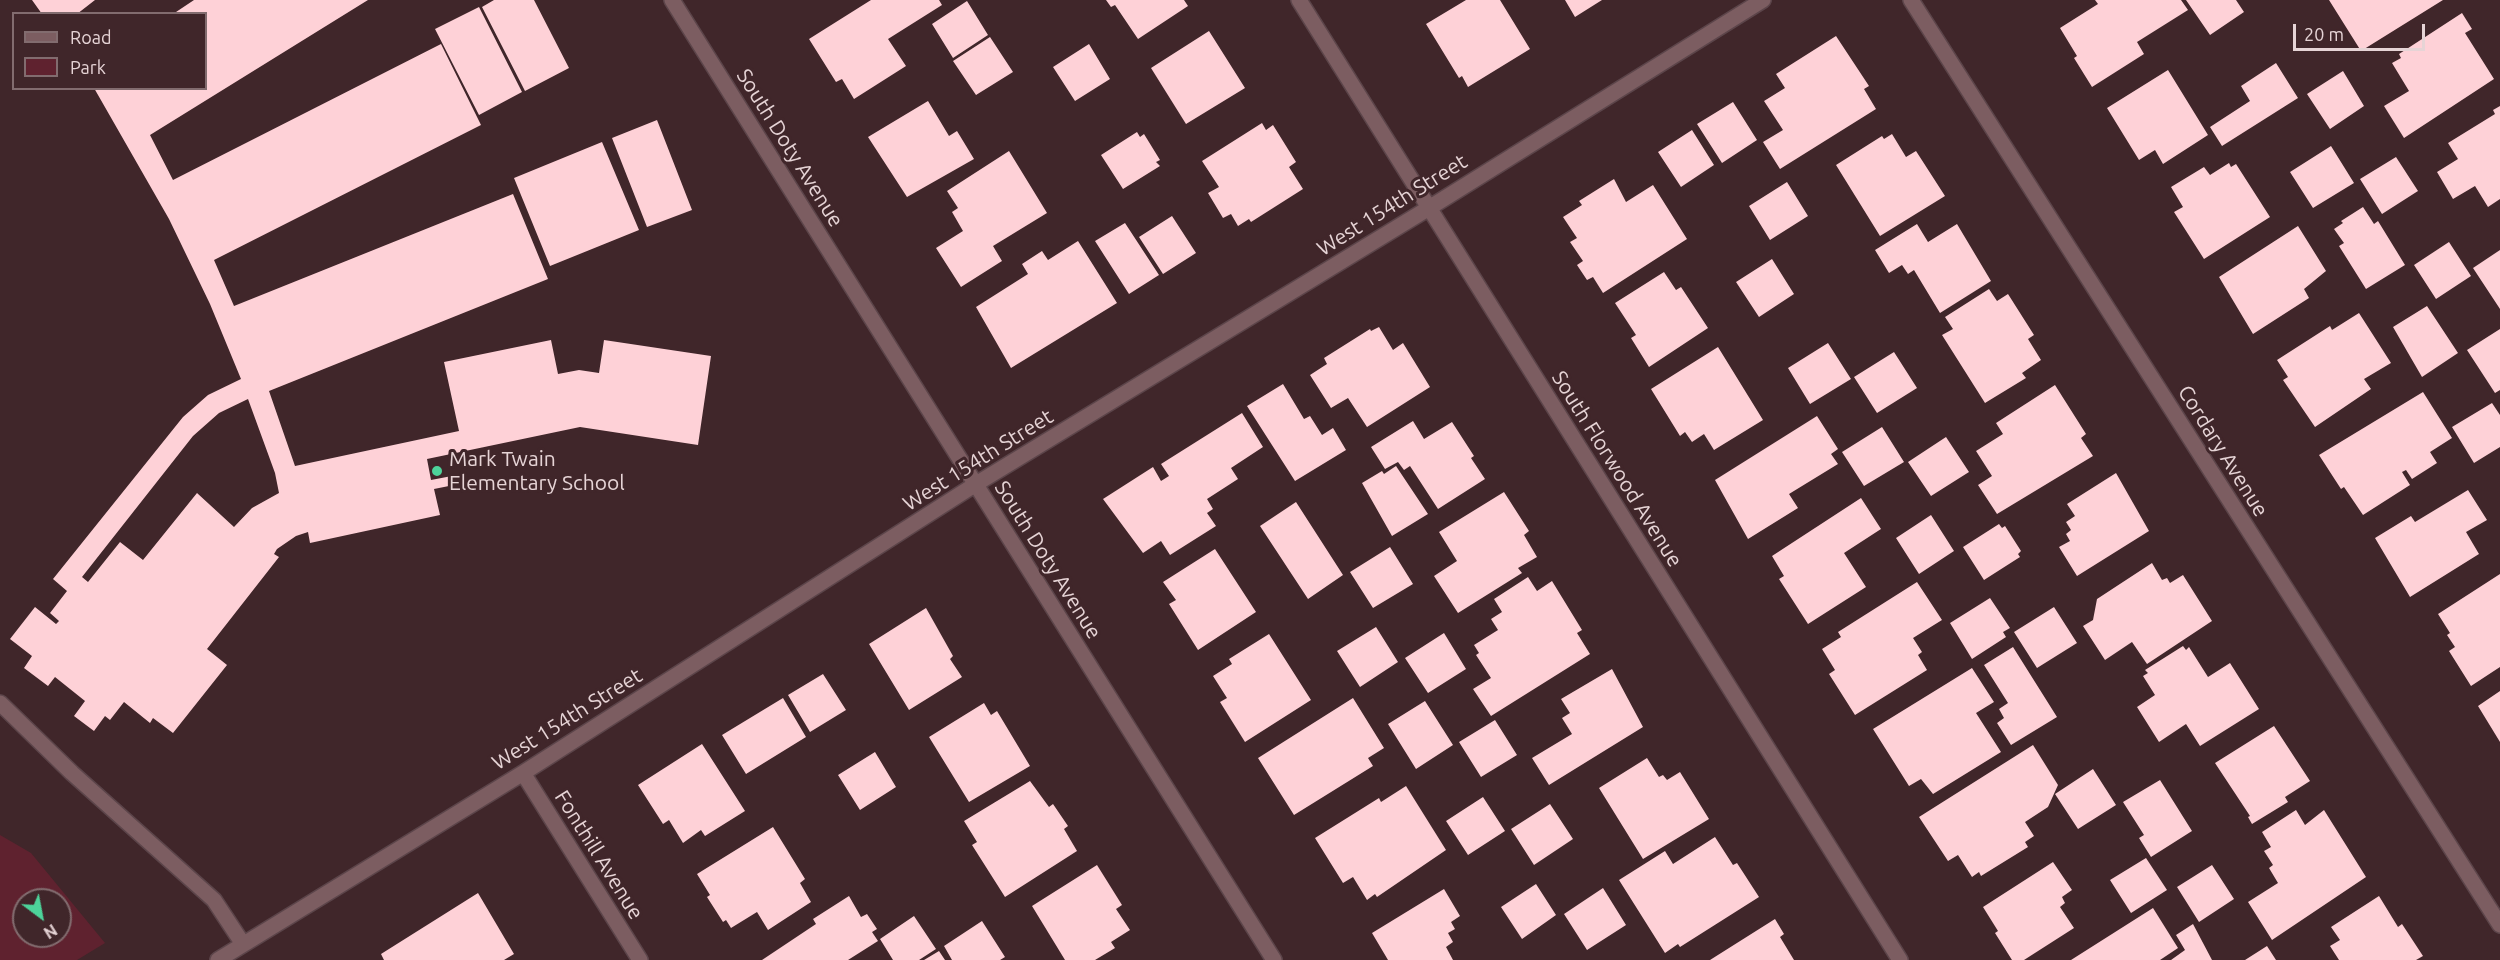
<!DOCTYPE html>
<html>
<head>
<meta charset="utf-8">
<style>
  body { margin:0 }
  #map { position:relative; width:2500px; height:960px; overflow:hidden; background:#40262a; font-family:Ubuntu,sans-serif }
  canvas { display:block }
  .legend { position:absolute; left:12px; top:12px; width:195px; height:78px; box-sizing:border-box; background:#40262a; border:2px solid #826c6f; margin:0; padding:8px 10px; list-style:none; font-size:18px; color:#e6d4d6 }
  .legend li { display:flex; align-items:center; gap:12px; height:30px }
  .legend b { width:30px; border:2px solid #826c6f }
  .north { position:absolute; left:12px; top:888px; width:60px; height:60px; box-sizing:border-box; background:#40262a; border:2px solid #826c6f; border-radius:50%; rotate:148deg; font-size:16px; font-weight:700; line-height:24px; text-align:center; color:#e6d4d6 }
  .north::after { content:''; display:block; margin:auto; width:21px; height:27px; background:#4dd39a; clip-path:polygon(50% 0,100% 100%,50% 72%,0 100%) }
  .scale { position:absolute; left:2293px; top:24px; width:132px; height:27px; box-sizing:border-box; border:3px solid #e6d4d6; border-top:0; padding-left:8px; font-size:18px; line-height:21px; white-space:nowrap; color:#e6d4d6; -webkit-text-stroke:4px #40262a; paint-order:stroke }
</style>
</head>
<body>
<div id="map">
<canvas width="2500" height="960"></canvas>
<ul class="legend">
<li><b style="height:8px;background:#7c5d61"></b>Road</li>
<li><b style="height:16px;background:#5f222f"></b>Park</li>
</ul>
<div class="north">N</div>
<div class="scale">20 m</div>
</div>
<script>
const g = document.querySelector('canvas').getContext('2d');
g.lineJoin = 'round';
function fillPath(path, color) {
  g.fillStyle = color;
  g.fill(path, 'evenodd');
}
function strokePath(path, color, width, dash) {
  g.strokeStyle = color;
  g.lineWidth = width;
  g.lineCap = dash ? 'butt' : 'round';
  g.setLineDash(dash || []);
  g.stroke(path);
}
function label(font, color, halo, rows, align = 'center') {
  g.font = font + ' Ubuntu,sans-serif';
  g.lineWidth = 6;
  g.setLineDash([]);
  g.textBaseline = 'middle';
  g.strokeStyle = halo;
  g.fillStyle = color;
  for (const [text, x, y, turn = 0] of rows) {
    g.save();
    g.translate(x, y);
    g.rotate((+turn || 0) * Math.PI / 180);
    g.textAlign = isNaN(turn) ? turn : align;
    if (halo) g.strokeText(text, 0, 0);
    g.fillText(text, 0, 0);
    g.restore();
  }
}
fillPath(new Path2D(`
  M 0,835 L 31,853 L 105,943 L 77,960 L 0,960 ZM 24,900 L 60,900 L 60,936 L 24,936 Z`), '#5f222f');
fillPath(new Path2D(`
  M 32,0 L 95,0 L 77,14 L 42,14 Z
  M 194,0 L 368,0 L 150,135 L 173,180 L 441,44 L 481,125 L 214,260 L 234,306 L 513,194 L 548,279 L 269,391 L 295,466 L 459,431 L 444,362 L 551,340 L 558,374 L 579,370 L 599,373 L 604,340 L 711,356 L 698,445 L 580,427 L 427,459 L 431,480 L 457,475 L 459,484 L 434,489 L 440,515 L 310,543 L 308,532 L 296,536 L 277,549 L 274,554 L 279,557 L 207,649 L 227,665 L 173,733 L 153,718 L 150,723 L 124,702 L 110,720 L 105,716 L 94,731 L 74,716 L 85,701 L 55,677 L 48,686 L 24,668 L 32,656 L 10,639 L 35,607 L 56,624 L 59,621 L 50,613 L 67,591 L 53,579 L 183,417 L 208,395 L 241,379 L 210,304 L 169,219 L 94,88 L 206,88 L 206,14 L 173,14 ZM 248,399 L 275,473 L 279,493 L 252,508 L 234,527 L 197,493 L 143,560 L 120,542 L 88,582 L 82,577 L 193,436 L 219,413 Z
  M 494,0 L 534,0 L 569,68 L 525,91 L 482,7 Z
  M 871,0 L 939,0 L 942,5 L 888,39 L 906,66 L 854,99 L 842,79 L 836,82 L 809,39 Z
  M 1106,0 L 1184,0 L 1188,6 L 1138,39 L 1115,5 L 1111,7 Z
  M 1466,0 L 1500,0 L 1530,49 L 1468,87 L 1462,76 L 1459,78 L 1426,24 Z
  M 1565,0 L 1602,0 L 1575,17 Z
  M 2095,0 L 2181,0 L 2188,10 L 2137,42 L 2144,54 L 2092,87 L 2074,58 L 2077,56 L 2060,28 L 2098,4 Z
  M 2186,0 L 2236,0 L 2244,12 L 2210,35 Z
  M 2329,0 L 2443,0 L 2361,51 Z
  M 967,1 L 988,35 L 953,58 L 932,24 Z
  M 479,7 L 522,92 L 479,115 L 435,29 Z
  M 2462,13 L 2472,29 L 2465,33 L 2494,79 L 2404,138 L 2384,106 L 2409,91 L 2392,63 L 2401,58 L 2399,54 Z
  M 1209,31 L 1245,88 L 1186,124 L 1151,68 Z
  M 1836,36 L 1869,86 L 1864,89 L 1876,109 L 1780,169 L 1763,142 L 1783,130 L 1764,101 L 1785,88 L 1776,74 Z
  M 990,37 L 1013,72 L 976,95 L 953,61 Z
  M 1089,44 L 1110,79 L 1075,101 L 1053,67 Z
  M 2276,63 L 2298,98 L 2222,146 L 2210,127 L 2250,101 L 2241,86 Z
  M 2168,70 L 2208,135 L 2163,164 L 2155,150 L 2139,160 L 2107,108 Z
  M 2343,71 L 2364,106 L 2330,129 L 2307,94 Z
  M 928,101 L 949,136 L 957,131 L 974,159 L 907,197 L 868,137 Z
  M 1733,102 L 1757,140 L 1722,163 L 1697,124 Z
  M 2500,106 L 2500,199 L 2488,207 L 2475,186 L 2453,199 L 2437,172 L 2458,159 L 2448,143 L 2495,114 L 2493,110 Z
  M 657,120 L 692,210 L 647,227 L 612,138 Z
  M 1262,123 L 1266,130 L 1273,125 L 1296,162 L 1289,167 L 1303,189 L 1251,222 L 1249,219 L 1238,226 L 1231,214 L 1223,218 L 1208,193 L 1219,187 L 1202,161 Z
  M 1692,130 L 1714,165 L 1681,187 L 1658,152 Z
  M 1137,132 L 1140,137 L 1144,134 L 1160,160 L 1156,162 L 1160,166 L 1123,189 L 1101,155 Z
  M 1892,134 L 1906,157 L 1916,151 L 1945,196 L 1880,236 L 1836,165 L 1882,136 L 1884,139 Z
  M 602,142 L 639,230 L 550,266 L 514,178 Z
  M 2331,146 L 2354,183 L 2313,208 L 2290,172 Z
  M 1009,151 L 1047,213 L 993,246 L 1002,261 L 961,287 L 936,248 L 963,231 L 952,212 L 958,208 L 947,191 Z
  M 2396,157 L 2418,191 L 2382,214 L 2360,179 Z
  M 2229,163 L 2231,167 L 2236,164 L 2270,217 L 2204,259 L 2174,212 L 2183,207 L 2171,187 L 2204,167 L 2210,175 Z
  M 1614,179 L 1626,202 L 1653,185 L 1687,239 L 1603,293 L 1593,277 L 1587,280 L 1577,265 L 1583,261 L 1570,242 L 1577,238 L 1563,217 L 1582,205 L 1579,201 Z
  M 1787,182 L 1808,216 L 1770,240 L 1749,206 Z
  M 2363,207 L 2374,224 L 2378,221 L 2405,265 L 2366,289 L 2339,246 L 2344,243 L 2334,229 L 2343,223 L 2341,221 Z
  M 1172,216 L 1196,253 L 1163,274 L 1139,237 Z
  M 1125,223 L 1159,275 L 1129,294 L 1095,241 Z
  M 1917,224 L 1928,242 L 1957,224 L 1991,281 L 1940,313 L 1914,270 L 1908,274 L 1902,265 L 1889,273 L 1875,250 Z
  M 2298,226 L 2326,271 L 2304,289 L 2309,298 L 2253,334 L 2219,277 Z
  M 1078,241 L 1117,303 L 1011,368 L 976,307 L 1028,274 L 1022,264 L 1042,251 L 1048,260 Z
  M 2449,242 L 2471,276 L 2436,299 L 2414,265 Z
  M 2500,250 L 2500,309 L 2473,268 Z
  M 1772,259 L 1794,294 L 1759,317 L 1736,282 Z
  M 1664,272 L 1676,290 L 1681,287 L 1708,328 L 1649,367 L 1631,338 L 1636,335 L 1615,303 Z
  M 1989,289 L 1997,301 L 2008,294 L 2034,335 L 2028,339 L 2041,360 L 2022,373 L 2026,378 L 1985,403 L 1942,335 L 1953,329 L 1945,317 Z
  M 2427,306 L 2458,353 L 2422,377 L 2393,327 Z
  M 2359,313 L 2391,363 L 2364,379 L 2371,389 L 2315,427 L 2283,380 L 2288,377 L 2277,360 L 2330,326 L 2332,330 Z
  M 1379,327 L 1393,350 L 1403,343 L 1430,387 L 1367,427 L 1348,398 L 1331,408 L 1310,375 L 1327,364 L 1324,358 L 1370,329 L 1371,331 Z
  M 2500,329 L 2500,390 L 2495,393 L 2467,350 Z
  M 1828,343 L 1851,379 L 1810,404 L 1788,368 Z
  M 1718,347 L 1763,420 L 1714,450 L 1704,434 L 1692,442 L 1685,432 L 1680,436 L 1651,389 Z
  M 1894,352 L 1917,388 L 1877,413 L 1854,377 Z
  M 1283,384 L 1304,419 L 1310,416 L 1322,435 L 1333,428 L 1346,450 L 1295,481 L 1247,406 Z
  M 2055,385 L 2086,434 L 2081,438 L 2093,456 L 1997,514 L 1978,485 L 1992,476 L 1976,451 L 2003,434 L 1996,423 Z
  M 2423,392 L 2452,438 L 2430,452 L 2437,463 L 2412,479 L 2406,470 L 2402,472 L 2410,485 L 2363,515 L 2344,487 L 2341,489 L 2319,455 Z
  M 2492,403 L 2500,415 L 2500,447 L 2474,463 L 2452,427 Z
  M 1242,413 L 1263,447 L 1231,468 L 1238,479 L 1207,499 L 1213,509 L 1207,513 L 1216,526 L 1170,555 L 1161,541 L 1143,553 L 1103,499 L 1153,467 L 1161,481 L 1169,476 L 1161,464 Z
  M 1817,416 L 1838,449 L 1831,454 L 1838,464 L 1789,494 L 1798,508 L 1748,539 L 1715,480 Z
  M 1413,421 L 1424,439 L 1452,422 L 1474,456 L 1471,458 L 1485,479 L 1438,509 L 1410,466 L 1404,470 L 1398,462 L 1385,469 L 1371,447 Z
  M 1882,427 L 1904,462 L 1864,486 L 1842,452 Z
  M 1946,437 L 1969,472 L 1931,496 L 1908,462 Z
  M 1396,466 L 1428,514 L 1392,536 L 1362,483 L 1382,471 L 1384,474 Z
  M 2116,473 L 2149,531 L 2077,576 L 2059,547 L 2070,541 L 2066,534 L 2071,530 L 2066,522 L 2075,516 L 2067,504 Z
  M 2468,490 L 2487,520 L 2466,532 L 2479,554 L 2410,597 L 2375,538 L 2411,516 L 2415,522 Z
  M 1504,492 L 1529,531 L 1524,535 L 1537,557 L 1518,568 L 1522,573 L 1458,613 L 1434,576 L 1457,561 L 1439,532 Z
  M 1861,498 L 1881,529 L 1844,553 L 1866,587 L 1808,624 L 1779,579 L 1784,576 L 1772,556 Z
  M 1296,502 L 1343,575 L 1308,599 L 1260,526 Z
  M 1931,515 L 1954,551 L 1919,574 L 1896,538 Z
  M 1999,524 L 2002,528 L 2005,526 L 2021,551 L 2018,554 L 2020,557 L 1984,580 L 1963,547 Z
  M 1390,547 L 1413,584 L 1373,608 L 1350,572 Z
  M 1215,549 L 1256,612 L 1198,650 L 1169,604 L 1176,600 L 1163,582 Z
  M 2152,563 L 2162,580 L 2167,578 L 2170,583 L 2183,575 L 2212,621 L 2147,664 L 2132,642 L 2105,660 L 2083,626 L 2093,620 L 2097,599 Z
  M 2500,574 L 2500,667 L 2471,686 L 2449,651 L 2455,647 L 2447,635 L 2450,633 L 2438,614 Z
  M 1528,577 L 1537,591 L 1552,581 L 1582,630 L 1577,633 L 1590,654 L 1491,716 L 1473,689 L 1491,678 L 1476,655 L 1479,653 L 1474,645 L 1498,630 L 1491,619 L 1502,612 L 1494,599 Z
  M 1917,582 L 1942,620 L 1913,638 L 1922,652 L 1918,655 L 1927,670 L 1855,715 L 1829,674 L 1835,670 L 1822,649 L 1841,637 L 1838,632 Z
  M 1990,598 L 2010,628 L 2003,632 L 2006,637 L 1972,659 L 1950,623 Z
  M 2054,607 L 2077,643 L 2037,668 L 2014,632 Z
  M 926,608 L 953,656 L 950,659 L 962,677 L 909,710 L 869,644 Z
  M 1376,627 L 1398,662 L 1360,687 L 1337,651 Z
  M 1444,633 L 1466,669 L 1428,693 L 1405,658 Z
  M 1269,634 L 1311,700 L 1245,742 L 1220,702 L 1227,698 L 1213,676 L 1232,664 L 1229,659 Z
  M 2183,646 L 2186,650 L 2189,647 L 2208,677 L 2230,663 L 2259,709 L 2200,746 L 2186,724 L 2159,742 L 2137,707 L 2155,695 L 2143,676 L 2148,673 L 2145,670 Z
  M 2013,647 L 2057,717 L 2011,745 L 1997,723 L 2004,718 L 1999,709 L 2008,703 L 1984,665 Z
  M 1972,668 L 1994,702 L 1976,713 L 2001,752 L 1933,794 L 1921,779 L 1909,786 L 1873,729 Z
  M 1612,669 L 1643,727 L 1549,785 L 1532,758 L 1572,734 L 1562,718 L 1570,713 L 1561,699 Z
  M 823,674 L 846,710 L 810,732 L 788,695 Z
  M 2500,691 L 2500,742 L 2478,706 Z
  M 783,698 L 806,737 L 746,774 L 722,735 Z
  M 1353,698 L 1384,748 L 1368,758 L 1373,766 L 1294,815 L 1258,758 Z
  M 1425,701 L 1453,745 L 1416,769 L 1388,724 Z
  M 984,703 L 991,715 L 997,711 L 1030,766 L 969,802 L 929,737 Z
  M 1495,720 L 1517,755 L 1481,777 L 1459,742 Z
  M 2274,726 L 2310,781 L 2285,797 L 2288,802 L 2252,824 L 2248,817 L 2250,816 L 2215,763 Z
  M 702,744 L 745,811 L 705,836 L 701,830 L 683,843 L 669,820 L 663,824 L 638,785 Z
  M 2033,745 L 2058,785 L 2048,807 L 2025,822 L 2034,836 L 2025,842 L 2028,847 L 1981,876 L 1979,872 L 1972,877 L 1958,855 L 1948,861 L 1919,817 Z
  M 875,752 L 896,787 L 860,810 L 838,775 Z
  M 1647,758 L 1659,777 L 1663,775 L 1667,780 L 1680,772 L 1709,819 L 1643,859 L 1599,788 Z
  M 2093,769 L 2116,805 L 2078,829 L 2055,794 Z
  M 2160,780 L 2192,831 L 2151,857 L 2139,838 L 2144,835 L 2123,802 Z
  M 1030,781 L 1049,807 L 1053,804 L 1068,826 L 1064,829 L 1077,851 L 1005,897 L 972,845 L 977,842 L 964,821 Z
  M 1406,786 L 1446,850 L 1377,897 L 1375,894 L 1367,900 L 1353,877 L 1343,883 L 1315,838 L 1379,798 L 1381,802 Z
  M 1483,797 L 1505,831 L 1468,855 L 1446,821 Z
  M 1550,804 L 1573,839 L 1534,865 L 1511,829 Z
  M 2296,810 L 2305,825 L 2324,810 L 2366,877 L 2272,940 L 2248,902 L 2278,883 L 2269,868 L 2273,865 L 2264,851 L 2271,847 L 2262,832 Z
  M 773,827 L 805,879 L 800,883 L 811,902 L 768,930 L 757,912 L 731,928 L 726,920 L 723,922 L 707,897 L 710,895 L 697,874 Z
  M 1715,837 L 1733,865 L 1737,863 L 1759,897 L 1680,947 L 1678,944 L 1665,953 L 1619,880 L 1665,851 L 1673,864 Z
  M 2146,858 L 2167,890 L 2131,913 L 2110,880 Z
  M 2053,862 L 2072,890 L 2062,897 L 2065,903 L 2060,907 L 2074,928 L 2024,960 L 2012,960 L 1995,933 L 1998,931 L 1983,907 Z
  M 1097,865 L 1122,905 L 1116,909 L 1130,930 L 1111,942 L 1115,948 L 1095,960 L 1065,960 L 1032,906 Z
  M 2212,865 L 2234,899 L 2199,922 L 2177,887 Z
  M 1536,884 L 1556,915 L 1522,939 L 1501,907 Z
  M 1603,888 L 1626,925 L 1587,950 L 1564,914 Z
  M 1444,889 L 1460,916 L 1451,922 L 1455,929 L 1448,933 L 1453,942 L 1446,947 L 1453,960 L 1388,960 L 1372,933 Z
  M 478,893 L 514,954 L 504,960 L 384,960 L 381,954 Z
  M 849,896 L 861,917 L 867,914 L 877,929 L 872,932 L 878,941 L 848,960 L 762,960 L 816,924 L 813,919 Z
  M 2379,896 L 2398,927 L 2402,924 L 2423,956 L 2416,960 L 2339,960 L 2330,946 L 2340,940 L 2331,927 Z
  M 2153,908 L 2178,948 L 2160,960 L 2071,960 Z
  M 914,916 L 936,949 L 919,960 L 893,960 L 880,939 Z
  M 1775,919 L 1784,934 L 1780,937 L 1794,960 L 1710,960 Z
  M 982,921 L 1005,957 L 1000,960 L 952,960 L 944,946 Z
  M 2193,924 L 2212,960 L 2171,960 L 2185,950 L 2176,935 Z
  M 2267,946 L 2276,960 L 2245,960 Z
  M 939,951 L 945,960 L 924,960 Z`), '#fed1d7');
const minor = new Path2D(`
  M 672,0 L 1274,960
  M 1299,0 L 1900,960
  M 1911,0 L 2500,925
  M 0,703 L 72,773 L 214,900 L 243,944
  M 523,773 L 640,960
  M 218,960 L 523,773 L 976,484 L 1429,208 L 1763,0`);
strokePath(minor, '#5c454a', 18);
strokePath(minor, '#7c5d61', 15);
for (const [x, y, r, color] of [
  [437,471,6,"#4dd39a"]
]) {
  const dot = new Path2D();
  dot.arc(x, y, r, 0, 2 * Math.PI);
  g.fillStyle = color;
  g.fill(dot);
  strokePath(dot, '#40262a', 2);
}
label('21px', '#e6d4d6', '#40262a', [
  ["South Doty Avenue",790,148,58],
  ["West 154th Street",1392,205,-32],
  ["Cordary Avenue",2223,451,58],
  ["West 154th Street",978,460,-32],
  ["South Florwood Avenue",1617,469,58],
  ["South Doty Avenue",1048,560,58],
  ["West 154th Street",567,719,-32],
  ["Fonthill Avenue",599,855,58]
]);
label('21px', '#e6d4d6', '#40262a', [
  ["Mark Twain",449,459],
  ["Elementary School",449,483]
], 'left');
</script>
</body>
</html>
